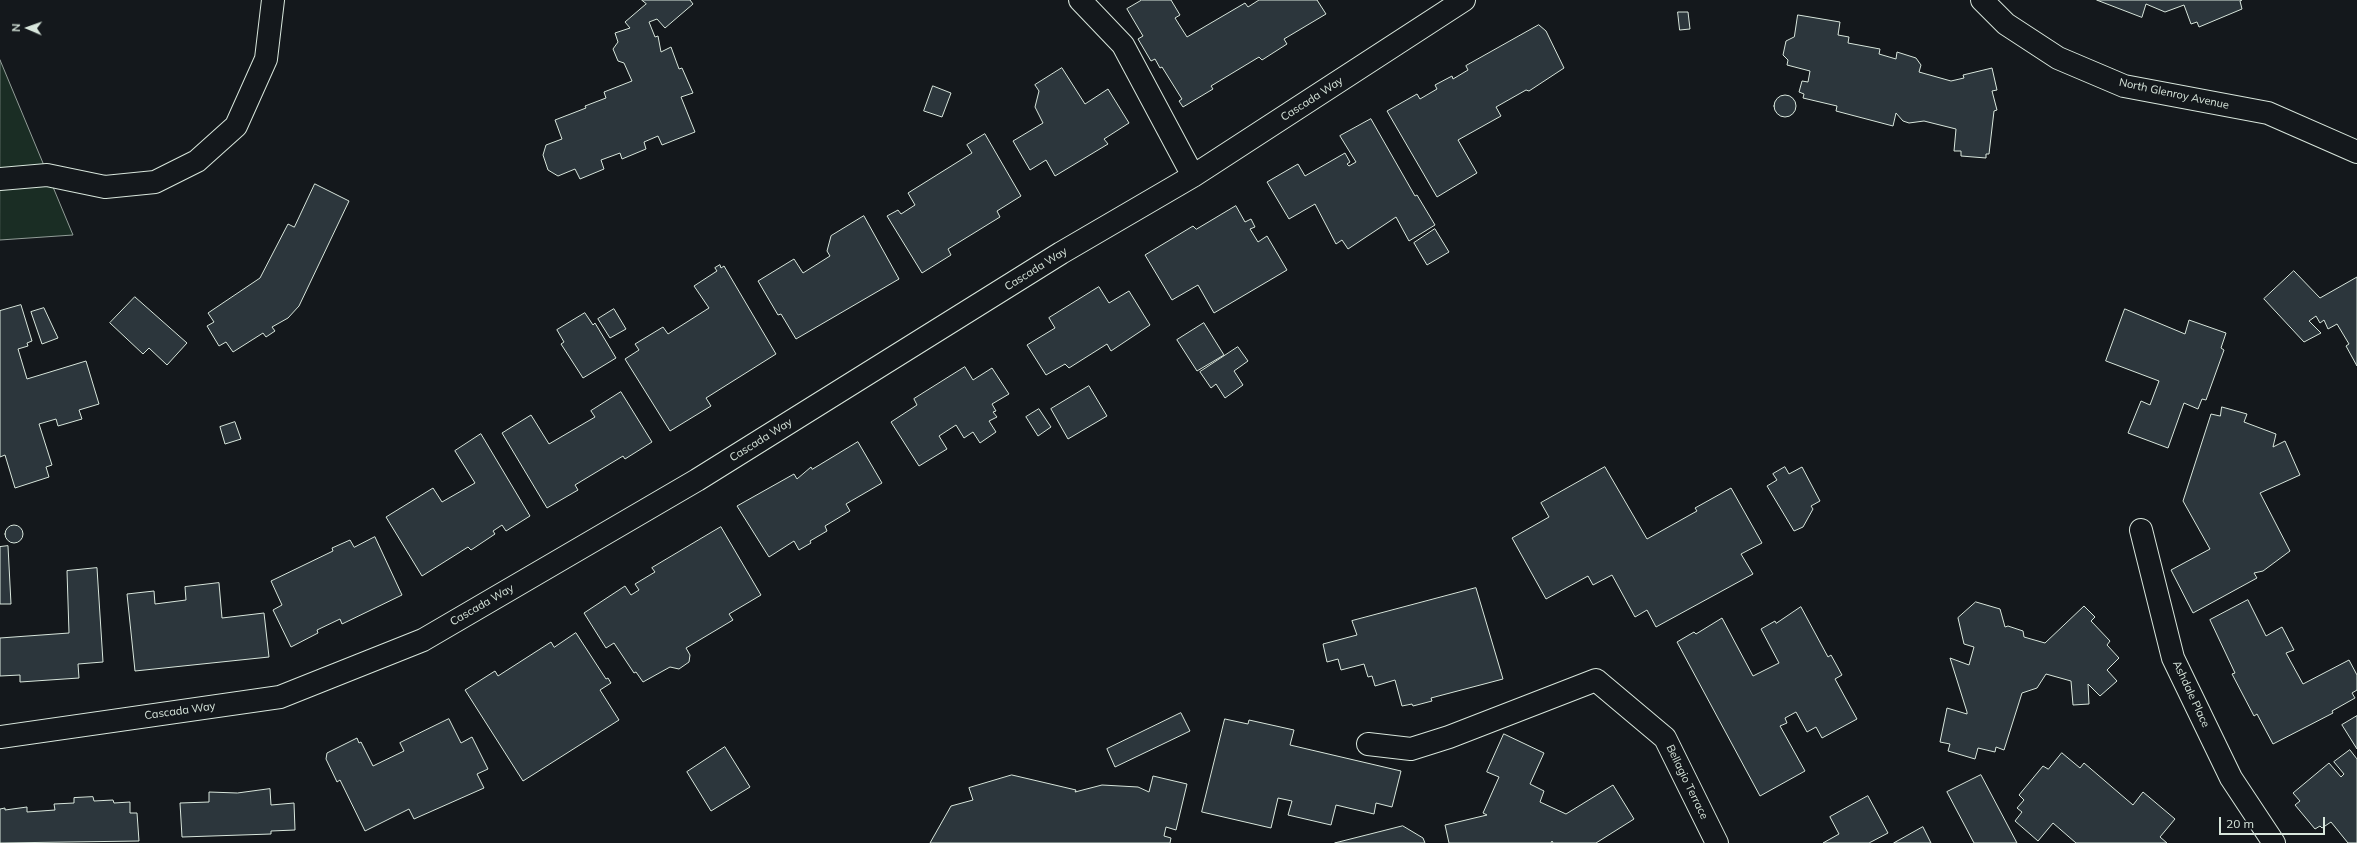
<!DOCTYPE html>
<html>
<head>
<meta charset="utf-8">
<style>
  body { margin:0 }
  #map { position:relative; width:2357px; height:843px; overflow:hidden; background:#14181c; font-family:Mulish,sans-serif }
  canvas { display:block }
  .north { position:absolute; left:8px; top:8px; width:40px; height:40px; -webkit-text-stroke:3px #14181c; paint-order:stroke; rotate:272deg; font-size:11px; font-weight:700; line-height:16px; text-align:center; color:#d8e6dc }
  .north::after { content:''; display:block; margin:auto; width:14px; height:18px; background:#d8e6dc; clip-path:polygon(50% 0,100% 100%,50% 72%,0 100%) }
  .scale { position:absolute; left:2219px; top:817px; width:106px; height:18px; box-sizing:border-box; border:2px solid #d8e6dc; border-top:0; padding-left:5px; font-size:12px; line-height:14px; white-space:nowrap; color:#d8e6dc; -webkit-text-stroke:3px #14181c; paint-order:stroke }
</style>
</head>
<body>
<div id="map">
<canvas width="2357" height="843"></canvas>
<div class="north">N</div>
<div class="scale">20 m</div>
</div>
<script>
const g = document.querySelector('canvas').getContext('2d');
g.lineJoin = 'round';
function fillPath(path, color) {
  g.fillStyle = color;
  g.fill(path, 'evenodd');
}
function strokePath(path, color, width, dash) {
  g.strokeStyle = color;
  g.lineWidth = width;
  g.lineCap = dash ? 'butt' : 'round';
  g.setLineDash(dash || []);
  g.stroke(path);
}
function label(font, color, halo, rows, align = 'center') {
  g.font = font + ' Mulish,sans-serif';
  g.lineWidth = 3;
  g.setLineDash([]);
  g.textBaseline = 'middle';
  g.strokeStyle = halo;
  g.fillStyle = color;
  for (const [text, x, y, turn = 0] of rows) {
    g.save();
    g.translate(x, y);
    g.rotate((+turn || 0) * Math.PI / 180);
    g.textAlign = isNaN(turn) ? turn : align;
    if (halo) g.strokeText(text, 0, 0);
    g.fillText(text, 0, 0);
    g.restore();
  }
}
const green = new Path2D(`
  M 0,60 L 73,235 L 0,240 Z`);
fillPath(green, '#1a2d24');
strokePath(green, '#939e99', 1);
const building = new Path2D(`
  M 642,0 L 690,0 L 693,4 L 665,28 L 657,19 L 649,22 L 655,37 L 658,36 L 661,52 L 671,47 L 679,69 L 682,68 L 693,93 L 681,97 L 695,132 L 662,145 L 658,136 L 644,142 L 646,149 L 622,159 L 620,153 L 601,160 L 604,169 L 580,179 L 575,169 L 558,176 L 548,170 L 543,155 L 546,145 L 562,139 L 555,120 L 586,108 L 585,106 L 606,98 L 604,92 L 632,81 L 624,63 L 618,61 L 613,49 L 618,42 L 615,33 L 630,28 L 625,22 L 646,4 Z
  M 1142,0 L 1171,0 L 1180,15 L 1175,18 L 1187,37 L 1245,3 L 1248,7 L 1259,0 L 1317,0 L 1326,14 L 1284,39 L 1287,44 L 1262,60 L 1259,57 L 1211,86 L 1213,89 L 1183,107 L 1179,101 L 1182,99 L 1162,67 L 1160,68 L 1155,59 L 1151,61 L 1138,39 L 1143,36 L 1127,9 Z
  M 2097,0 L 2242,0 L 2240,1 L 2242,9 L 2199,27 L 2197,22 L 2191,24 L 2184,5 L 2165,12 L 2146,4 L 2142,17 Z
  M 1678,12 L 1688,12 L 1690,29 L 1680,30 Z
  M 1798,15 L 1840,22 L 1838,35 L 1849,37 L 1848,43 L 1880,49 L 1879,54 L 1896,59 L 1897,52 L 1916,58 L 1921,65 L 1919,72 L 1951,81 L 1964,78 L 1963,75 L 1992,68 L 1997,90 L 1992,91 L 1997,110 L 1994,111 L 1989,154 L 1986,154 L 1986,158 L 1961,156 L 1961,151 L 1954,151 L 1956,129 L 1924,121 L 1909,123 L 1903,121 L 1896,113 L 1893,126 L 1836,111 L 1837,106 L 1803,98 L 1804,94 L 1799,92 L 1802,81 L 1808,82 L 1810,71 L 1787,65 L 1788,60 L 1783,55 L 1786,41 L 1794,37 Z
  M 1539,25 L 1546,31 L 1564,68 L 1529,91 L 1526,90 L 1496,107 L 1501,116 L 1458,140 L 1477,173 L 1437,197 L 1387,111 L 1417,94 L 1420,99 L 1437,89 L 1435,85 L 1452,76 L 1453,79 L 1468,70 L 1466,66 Z
  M 1062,68 L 1085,104 L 1108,89 L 1129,123 L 1104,139 L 1108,144 L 1055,176 L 1046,160 L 1030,170 L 1013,141 L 1043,123 L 1035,107 L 1039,91 L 1035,85 Z
  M 933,86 L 951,93 L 942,117 L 924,111 Z
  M1774 106a11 11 0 1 1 22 0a11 11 0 1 1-22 0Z
  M 1371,119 L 1415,196 L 1417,195 L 1435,225 L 1409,241 L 1396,217 L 1348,249 L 1342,240 L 1336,244 L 1315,204 L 1289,219 L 1267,182 L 1298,164 L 1305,176 L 1345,153 L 1350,162 L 1347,164 L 1349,166 L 1356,162 L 1340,136 Z
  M 985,134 L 1021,196 L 997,211 L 1000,217 L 948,249 L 951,255 L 922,273 L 887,216 L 898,210 L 901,214 L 915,205 L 908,193 L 972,153 L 967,145 Z
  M 315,184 L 349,201 L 299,306 L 288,318 L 272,327 L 275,331 L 266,337 L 263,333 L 233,352 L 226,342 L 219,346 L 207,326 L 214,322 L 208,313 L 260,278 L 288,224 L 294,227 Z
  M 1236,206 L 1245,222 L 1251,219 L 1255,227 L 1250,229 L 1258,242 L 1267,236 L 1287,270 L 1214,313 L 1198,285 L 1172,300 L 1145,255 L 1193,226 L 1196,229 Z
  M 864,216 L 899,279 L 796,339 L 781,314 L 778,315 L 758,281 L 794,259 L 803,273 L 830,256 L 827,251 L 831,236 Z
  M 1435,229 L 1449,252 L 1427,265 L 1414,243 Z
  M 720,265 L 721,268 L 724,266 L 776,354 L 706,398 L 711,406 L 670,431 L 625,359 L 639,350 L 635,344 L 663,327 L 668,334 L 709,308 L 694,286 L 717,271 L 715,268 Z
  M 2294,271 L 2320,298 L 2357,277 L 2357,366 L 2346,346 L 2349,344 L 2337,324 L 2328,329 L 2324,320 L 2320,323 L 2316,316 L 2309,321 L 2321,333 L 2304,342 L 2264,299 Z
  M 1099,287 L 1109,303 L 1129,291 L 1150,325 L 1111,351 L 1107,344 L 1069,368 L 1065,364 L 1046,375 L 1027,345 L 1055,328 L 1049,318 Z
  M 135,297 L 187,343 L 167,365 L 149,348 L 143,354 L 110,323 Z
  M 21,305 L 32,341 L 27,343 L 28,346 L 18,349 L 27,379 L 86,361 L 99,404 L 79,410 L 82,419 L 58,426 L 56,419 L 39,424 L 52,465 L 46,467 L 49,477 L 15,488 L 5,455 L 0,457 L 0,311 Z
  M 44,308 L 58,338 L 42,344 L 31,312 Z
  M 614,309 L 626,329 L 610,338 L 598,319 Z
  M 2125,309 L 2185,334 L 2189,320 L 2226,333 L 2221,348 L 2224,350 L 2206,400 L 2202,399 L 2198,409 L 2184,403 L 2168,448 L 2128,433 L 2141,401 L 2150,405 L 2159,381 L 2106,361 Z
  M 585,313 L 593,325 L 595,323 L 616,358 L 583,378 L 561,344 L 564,342 L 557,330 Z
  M 1204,323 L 1224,355 L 1197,371 L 1177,340 Z
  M 1238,347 L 1248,361 L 1234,371 L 1243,385 L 1225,398 L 1216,384 L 1211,388 L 1200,372 Z
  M 965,367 L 973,380 L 992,368 L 1009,394 L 992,404 L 996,411 L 993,412 L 997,417 L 989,421 L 996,432 L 980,443 L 973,432 L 964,438 L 956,425 L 939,436 L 947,449 L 919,466 L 891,422 L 917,405 L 914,399 Z
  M 1089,386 L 1107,416 L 1068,439 L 1051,409 Z
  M 621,392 L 652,442 L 625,459 L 623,456 L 575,485 L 578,490 L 547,508 L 502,433 L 531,415 L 549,444 L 595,417 L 591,411 Z
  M 2222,407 L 2247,414 L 2244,422 L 2276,434 L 2273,447 L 2285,441 L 2300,475 L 2260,493 L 2290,551 L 2263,571 L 2254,573 L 2257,578 L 2193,613 L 2171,570 L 2210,549 L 2183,501 L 2211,414 L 2220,416 Z
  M 1039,409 L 1051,427 L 1038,436 L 1026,417 Z
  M 235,422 L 241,439 L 225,444 L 220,427 Z
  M 481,434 L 530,516 L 506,531 L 502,525 L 493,531 L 495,534 L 471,550 L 468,547 L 422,576 L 386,517 L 433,488 L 442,502 L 475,483 L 455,451 Z
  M 858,442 L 882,483 L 846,504 L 850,511 L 825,526 L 827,531 L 810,541 L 811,543 L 799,550 L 794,541 L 769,557 L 737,506 L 794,474 L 797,479 L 811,467 L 812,469 Z
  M 1605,467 L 1647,539 L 1697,511 L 1695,508 L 1731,488 L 1762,543 L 1741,554 L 1753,574 L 1656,627 L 1647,610 L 1635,617 L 1612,575 L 1593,585 L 1588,576 L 1546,599 L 1512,538 L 1549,517 L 1541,503 Z
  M 1785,467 L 1789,474 L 1802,467 L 1820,501 L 1811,506 L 1813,509 L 1803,527 L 1794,531 L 1767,486 L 1777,480 L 1773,474 Z
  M5 534a9 9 0 1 1 18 0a9 9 0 1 1-18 0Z
  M 721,527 L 761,595 L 729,614 L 733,620 L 686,648 L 690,655 L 689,662 L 679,669 L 670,667 L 643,682 L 636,672 L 634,673 L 614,643 L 606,648 L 584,613 L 625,586 L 631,595 L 639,590 L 635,584 L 655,572 L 652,568 Z
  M 375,537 L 402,595 L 342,624 L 340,619 L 317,630 L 318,633 L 291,647 L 273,610 L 282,605 L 271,581 L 333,551 L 332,548 L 350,540 L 354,547 Z
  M 8,546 L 11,604 L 0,604 L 0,547 Z
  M 97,568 L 103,662 L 78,664 L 79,678 L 20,682 L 20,675 L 0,676 L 0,638 L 69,633 L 67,571 Z
  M 219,583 L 222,618 L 264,613 L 269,657 L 135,671 L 127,594 L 154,591 L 155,604 L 186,600 L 185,587 Z
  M 1476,588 L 1503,679 L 1431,698 L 1432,701 L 1413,706 L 1412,704 L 1402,706 L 1395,680 L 1375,686 L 1372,676 L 1368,677 L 1364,664 L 1341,670 L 1338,659 L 1327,662 L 1323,644 L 1357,635 L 1352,621 Z
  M 2248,600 L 2266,636 L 2282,627 L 2294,650 L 2286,653 L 2303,684 L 2349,660 L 2357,675 L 2357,690 L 2352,693 L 2355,698 L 2332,711 L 2333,713 L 2273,744 L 2257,714 L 2254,716 L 2232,674 L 2235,673 L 2210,620 Z
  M 1976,602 L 2000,609 L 2005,627 L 2008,626 L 2023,631 L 2024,637 L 2045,643 L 2084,606 L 2095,617 L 2091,621 L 2110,641 L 2107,645 L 2119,658 L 2107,670 L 2117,681 L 2100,696 L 2088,684 L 2089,704 L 2073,705 L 2071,681 L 2046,674 L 2037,688 L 2022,693 L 2004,750 L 1996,747 L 1995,752 L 1978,748 L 1975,759 L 1948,751 L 1950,744 L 1940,742 L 1947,708 L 1967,714 L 1967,712 L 1950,658 L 1969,665 L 1974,647 L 1964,644 L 1958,618 Z
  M 1801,607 L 1828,657 L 1831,655 L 1842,675 L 1835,679 L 1857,719 L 1822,738 L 1816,727 L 1807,732 L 1796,712 L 1785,718 L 1787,723 L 1780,726 L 1805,771 L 1760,796 L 1677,642 L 1694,632 L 1696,634 L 1722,618 L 1753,676 L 1779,663 L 1761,629 L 1775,621 L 1776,623 Z
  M 576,633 L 606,679 L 608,678 L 611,683 L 600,690 L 619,720 L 523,781 L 465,690 L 495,671 L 498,676 L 551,642 L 554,647 Z
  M 1181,713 L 1190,731 L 1115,767 L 1107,749 Z
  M 2357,716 L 2357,749 L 2342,725 Z
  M 449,719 L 461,743 L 472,737 L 488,769 L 477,774 L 484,788 L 414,819 L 409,809 L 365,831 L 340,780 L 337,782 L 326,759 L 327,753 L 357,738 L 359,743 L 361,742 L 373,766 L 404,751 L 400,743 Z
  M 1225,719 L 1248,724 L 1249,720 L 1294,730 L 1290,745 L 1401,771 L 1392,807 L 1376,803 L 1374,814 L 1336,805 L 1331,825 L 1288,815 L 1292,801 L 1278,798 L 1271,828 L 1202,812 Z
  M 1504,734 L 1544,753 L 1530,784 L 1544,791 L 1540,802 L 1566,814 L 1613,785 L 1634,819 L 1596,843 L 1553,843 L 1552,841 L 1551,843 L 1449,843 L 1445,825 L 1487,815 L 1483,813 L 1499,777 L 1487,772 Z
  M 725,747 L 750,787 L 711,811 L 687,772 Z
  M 2350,750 L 2357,759 L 2357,843 L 2348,843 L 2331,822 L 2322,828 L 2320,826 L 2315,829 L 2295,805 L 2300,801 L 2293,793 L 2329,763 L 2341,777 L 2344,774 L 2334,762 Z
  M 2062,753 L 2080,768 L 2084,763 L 2133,805 L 2143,792 L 2175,819 L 2160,837 L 2167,843 L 2076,843 L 2053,823 L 2038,841 L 2015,821 L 2022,812 L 2017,808 L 2024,800 L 2019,795 L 2043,766 L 2048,769 Z
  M 1012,775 L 1076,790 L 1075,792 L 1102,785 L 1138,787 L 1149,792 L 1153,776 L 1187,784 L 1176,830 L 1166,827 L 1164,836 L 1171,838 L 1170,843 L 930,843 L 951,806 L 973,800 L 969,788 Z
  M 1981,775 L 2017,843 L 1974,843 L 1947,792 Z
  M 270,789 L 271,805 L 294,803 L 295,830 L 271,831 L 271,834 L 182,837 L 180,803 L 209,802 L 209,792 L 237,793 Z
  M 1868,796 L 1888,833 L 1869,843 L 1823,843 L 1839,834 L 1830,817 Z
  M 93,797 L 94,801 L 113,800 L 114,803 L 130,802 L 130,813 L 137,813 L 139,841 L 0,843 L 0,809 L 5,808 L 5,810 L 27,807 L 27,812 L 55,810 L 54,804 L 74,803 L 74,798 Z
  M 1403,826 L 1423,838 L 1425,843 L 1335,843 Z
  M 1923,827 L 1931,843 L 1894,843 Z`);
fillPath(building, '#2c363c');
strokePath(building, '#d8e6dc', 1);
const minor = new Path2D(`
  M 1080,0 L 1123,45 L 1193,176
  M 1982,0 L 2006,24 L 2058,58 L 2124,86 L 2268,113 L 2357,152
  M 0,179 L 47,175 L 105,187 L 155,182 L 197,161 L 236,126 L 266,59 L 273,0
  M 2141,530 L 2173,658 L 2231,778 L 2274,843
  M 0,737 L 280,697 L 423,640 L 697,480 L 1061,253 L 1193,176 L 1464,0
  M 1368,744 L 1411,749 L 1449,737 L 1596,680 L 1665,738 L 1717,843`);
strokePath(minor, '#d8e6dc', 24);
strokePath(minor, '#14181c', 22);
label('11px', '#d8e6dc', '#14181c', [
  ["North Glenroy Avenue",2174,94,12],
  ["Cascada Way",1312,99,-33],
  ["Cascada Way",1036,269,-32],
  ["Cascada Way",761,440,-32],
  ["Cascada Way",482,605,-30],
  ["Ashdale Place",2191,694,65],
  ["Cascada Way",180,711,-8],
  ["Bellagio Terrace",1687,782,64]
]);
</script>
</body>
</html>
